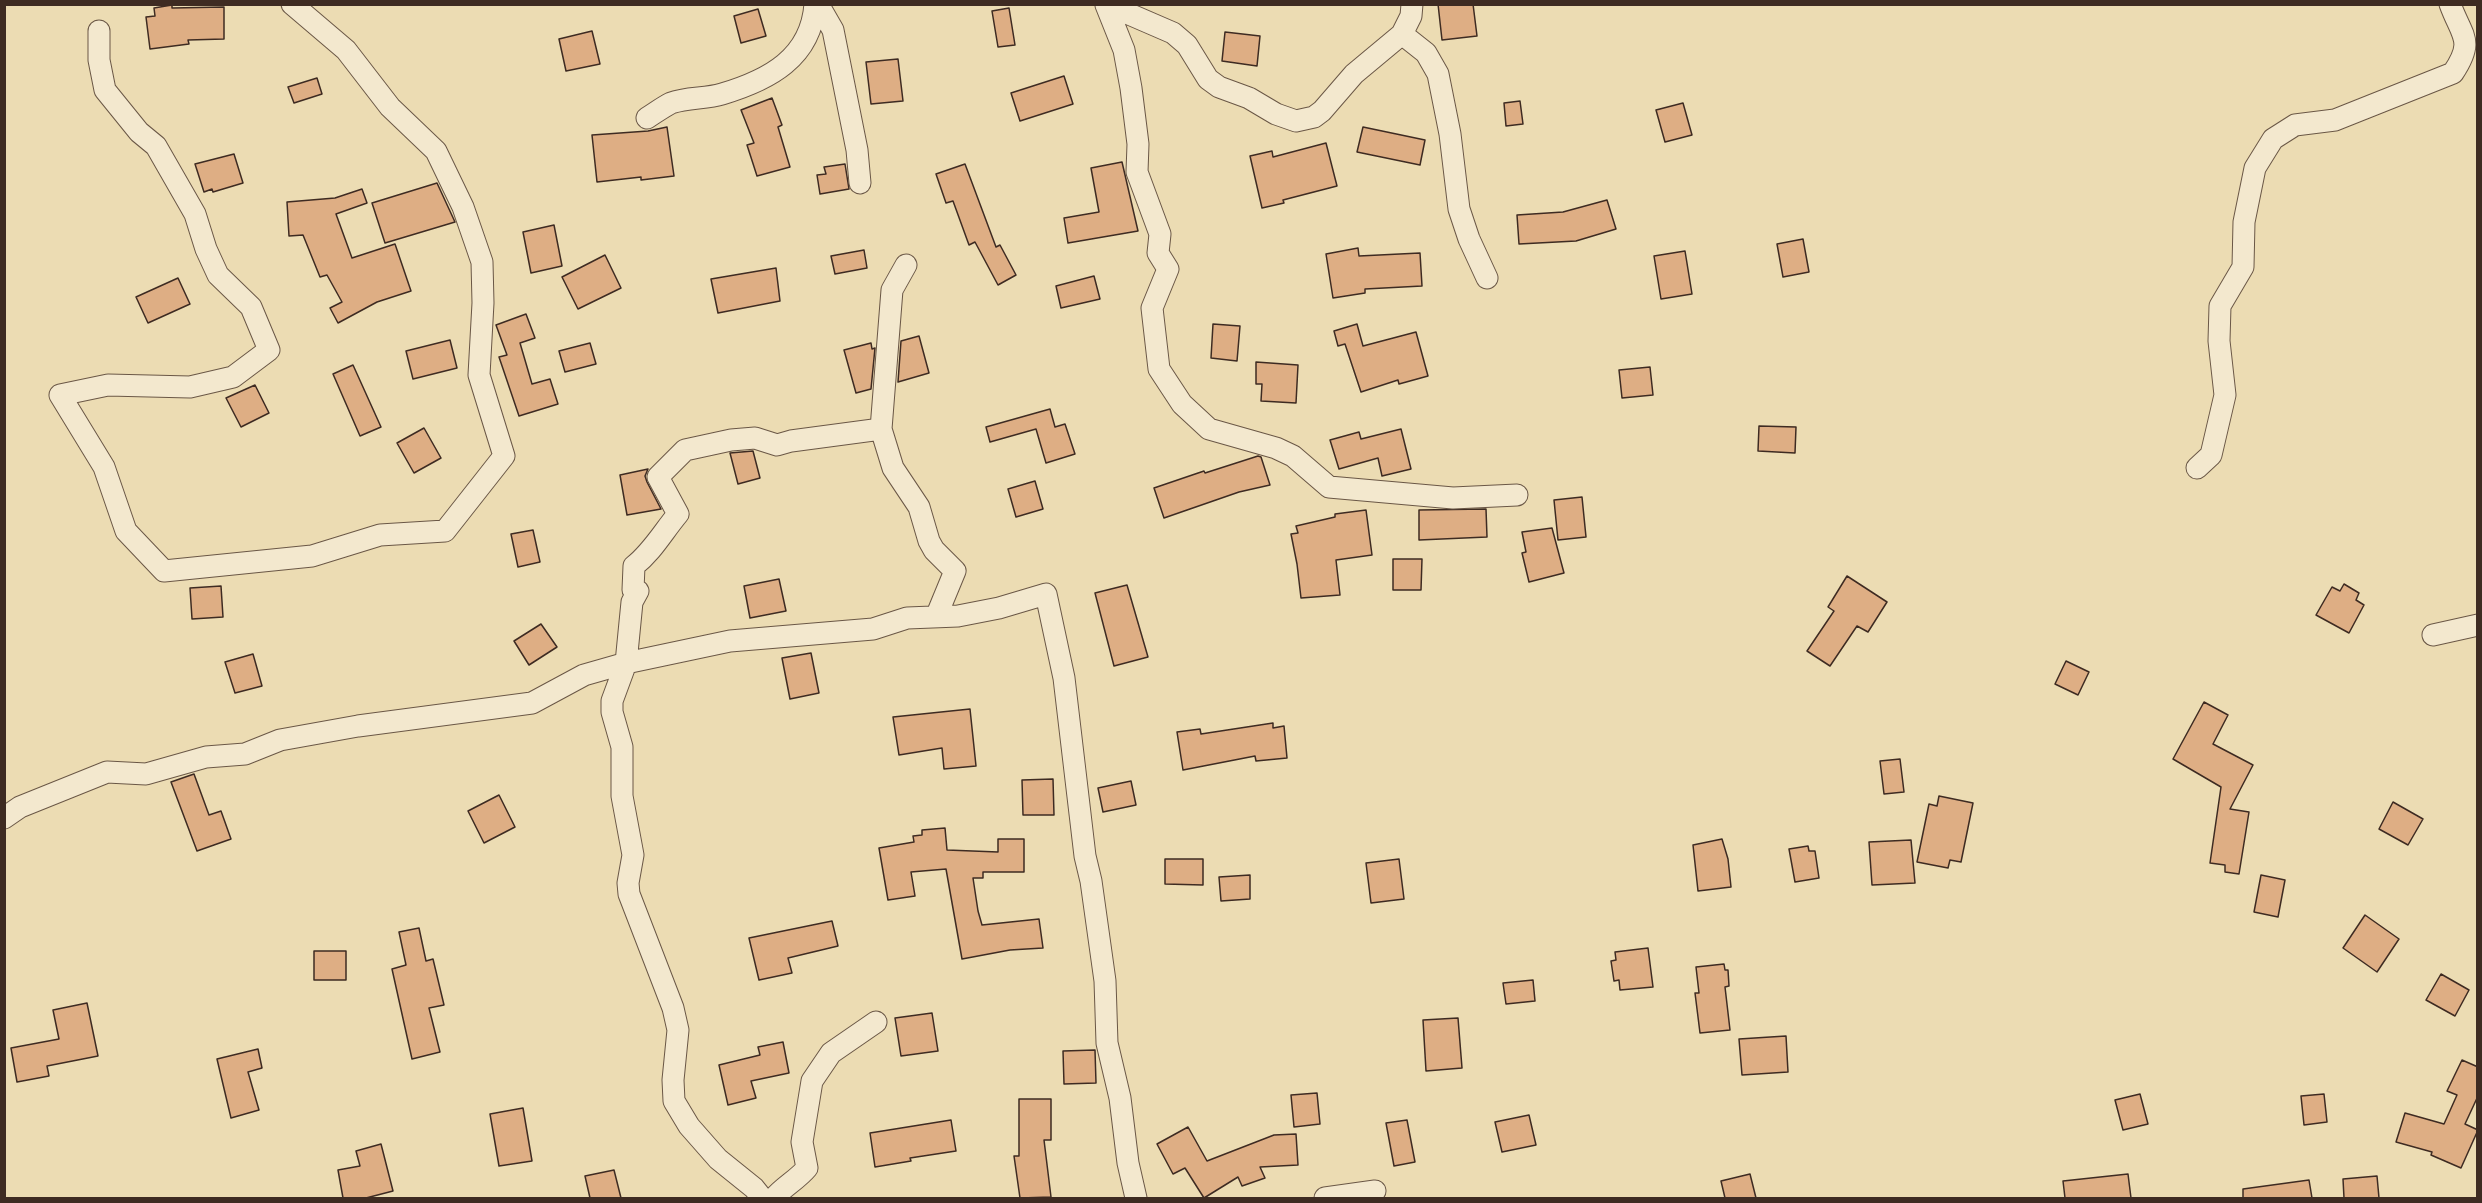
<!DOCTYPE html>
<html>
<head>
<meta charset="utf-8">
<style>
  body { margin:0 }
  #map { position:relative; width:2482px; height:1203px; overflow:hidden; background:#ecdcb3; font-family:"Libre Caslon Text",serif }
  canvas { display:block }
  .frame { position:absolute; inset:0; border:6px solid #3e2b22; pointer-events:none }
</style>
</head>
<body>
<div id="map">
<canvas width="2482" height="1203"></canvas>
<div class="frame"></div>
</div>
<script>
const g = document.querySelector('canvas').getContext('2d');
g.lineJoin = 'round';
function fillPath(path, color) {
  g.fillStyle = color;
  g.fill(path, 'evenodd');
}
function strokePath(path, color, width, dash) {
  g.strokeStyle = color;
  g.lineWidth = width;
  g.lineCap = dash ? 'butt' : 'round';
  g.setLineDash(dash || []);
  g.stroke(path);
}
const building = new Path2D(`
  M 1438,4 L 1473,4 L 1477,36 L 1442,40 Z
  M 172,5 L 172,8 L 224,7 L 224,39 L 188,40 L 189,44 L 150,49 L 146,17 L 155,16 L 154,8 Z
  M 1009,8 L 1015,45 L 998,47 L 992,11 Z
  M 758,9 L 766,36 L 741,43 L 734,16 Z
  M 592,31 L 600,64 L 566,71 L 559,39 Z
  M 1225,32 L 1260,36 L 1257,66 L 1222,61 Z
  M 898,59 L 903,101 L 871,104 L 866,62 Z
  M 1064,76 L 1073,104 L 1020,121 L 1011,93 Z
  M 317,78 L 322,94 L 294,103 L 288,87 Z
  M 772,98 L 782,125 L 778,127 L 790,167 L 757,176 L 747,145 L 754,143 L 741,110 Z
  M 1520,101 L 1523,124 L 1506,126 L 1504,103 Z
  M 1683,103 L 1692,135 L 1665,142 L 1656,110 Z
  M 667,127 L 674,176 L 641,180 L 641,177 L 597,182 L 592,135 L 648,131 Z
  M 1363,127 L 1425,140 L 1420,165 L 1357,152 Z
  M 1326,143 L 1337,186 L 1283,200 L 1284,203 L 1262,208 L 1250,156 L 1272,151 L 1273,157 Z
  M 234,154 L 243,183 L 213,192 L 212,189 L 204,192 L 195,164 Z
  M 1122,162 L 1138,231 L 1068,243 L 1064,218 L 1099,212 L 1091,168 Z
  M 845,164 L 849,189 L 820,194 L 817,175 L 826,174 L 824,167 Z
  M 965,164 L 996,247 L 1000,245 L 1016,275 L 998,285 L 975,242 L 969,245 L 953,201 L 946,203 L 936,174 Z
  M 437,183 L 455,222 L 385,243 L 372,203 Z
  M 362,189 L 367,203 L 336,214 L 352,258 L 395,244 L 411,291 L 377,302 L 338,323 L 330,308 L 342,302 L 327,275 L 320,277 L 303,235 L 289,236 L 287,202 L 335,198 Z
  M 1607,200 L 1616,229 L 1576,241 L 1519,244 L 1517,215 L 1563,212 Z
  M 554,225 L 562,266 L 531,273 L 523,232 Z
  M 1803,239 L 1809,272 L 1783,277 L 1777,244 Z
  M 1358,248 L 1359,256 L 1420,253 L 1422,286 L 1365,289 L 1365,293 L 1333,298 L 1326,254 Z
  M 864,250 L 867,268 L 835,274 L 831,256 Z
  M 1685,251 L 1692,294 L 1661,299 L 1654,256 Z
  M 605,255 L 621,288 L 578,309 L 562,277 Z
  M 776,268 L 780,301 L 718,313 L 711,279 Z
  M 1094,276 L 1100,299 L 1061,308 L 1056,286 Z
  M 178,278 L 190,304 L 148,323 L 136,297 Z
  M 526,314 L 535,338 L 520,343 L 532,384 L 550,379 L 558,404 L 519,416 L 499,357 L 507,355 L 496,325 Z
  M 1213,324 L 1240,326 L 1237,361 L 1211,358 Z
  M 1357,324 L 1363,346 L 1416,332 L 1428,376 L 1399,384 L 1398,380 L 1361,392 L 1345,344 L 1338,346 L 1334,331 Z
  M 919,336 L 929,373 L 898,382 L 901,341 Z
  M 450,340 L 457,368 L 413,379 L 406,351 Z
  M 590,343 L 596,364 L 565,372 L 559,351 Z
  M 871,343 L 872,349 L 875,348 L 871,389 L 856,393 L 844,350 Z
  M 1256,362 L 1298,365 L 1296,403 L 1261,401 L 1262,384 L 1256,384 Z
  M 353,365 L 381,427 L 360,436 L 333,374 Z
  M 1650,367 L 1653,395 L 1622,398 L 1619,370 Z
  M 255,385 L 269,413 L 241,427 L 226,398 Z
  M 1050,409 L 1055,427 L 1065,424 L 1075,454 L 1046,463 L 1036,429 L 990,442 L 986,427 Z
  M 1759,426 L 1796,427 L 1795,453 L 1758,451 Z
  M 424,428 L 441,458 L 414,473 L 397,443 Z
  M 1401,429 L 1411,469 L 1382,476 L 1378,458 L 1339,469 L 1330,440 L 1359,432 L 1361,439 Z
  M 753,451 L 760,478 L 738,484 L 730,453 Z
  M 1258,456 L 1261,457 L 1270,485 L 1239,492 L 1164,518 L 1154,488 L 1204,471 L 1205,473 Z
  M 648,469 L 645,476 L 647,482 L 661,509 L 627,515 L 620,475 Z
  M 1035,481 L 1043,509 L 1016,517 L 1008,489 Z
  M 1582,497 L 1586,537 L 1558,540 L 1554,500 Z
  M 1486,509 L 1487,537 L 1419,540 L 1419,510 Z
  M 1366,510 L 1372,555 L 1336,560 L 1340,595 L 1301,598 L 1297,564 L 1291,534 L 1298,533 L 1296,526 L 1335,517 L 1335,514 Z
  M 1552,528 L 1564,573 L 1529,582 L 1522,553 L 1526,552 L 1522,532 Z
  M 533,530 L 540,562 L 518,567 L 511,534 Z
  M 1393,559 L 1422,559 L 1421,590 L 1393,590 Z
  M 1847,576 L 1887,602 L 1868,632 L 1857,626 L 1830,666 L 1807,651 L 1834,611 L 1828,607 Z
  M 779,579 L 786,611 L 750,618 L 744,586 Z
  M 2344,584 L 2359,593 L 2356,600 L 2364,605 L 2349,633 L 2316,615 L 2332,587 L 2340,591 Z
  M 1127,585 L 1148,657 L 1114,666 L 1095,593 Z
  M 221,586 L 223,617 L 192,619 L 190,588 Z
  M 541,624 L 557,647 L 529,665 L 514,641 Z
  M 811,653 L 819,693 L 790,699 L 782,658 Z
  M 253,654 L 262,686 L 235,693 L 225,662 Z
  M 2066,661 L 2089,672 L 2078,695 L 2055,684 Z
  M 2204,702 L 2228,715 L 2213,744 L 2253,765 L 2230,809 L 2249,812 L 2239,874 L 2225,872 L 2225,865 L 2210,863 L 2221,787 L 2173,759 Z
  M 970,709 L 976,766 L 944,769 L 942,748 L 899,755 L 893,717 Z
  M 1273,723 L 1273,728 L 1284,726 L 1287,758 L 1256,761 L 1255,756 L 1183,770 L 1177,732 L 1200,729 L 1201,734 Z
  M 1900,759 L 1904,792 L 1884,794 L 1880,761 Z
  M 194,774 L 209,815 L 221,811 L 231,839 L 197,851 L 171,782 Z
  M 1053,779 L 1054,815 L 1023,815 L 1022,780 Z
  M 1131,781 L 1136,805 L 1103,812 L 1098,788 Z
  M 499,795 L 515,827 L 484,843 L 468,811 Z
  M 1939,796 L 1973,803 L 1961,862 L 1950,860 L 1948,868 L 1917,862 L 1929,804 L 1937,806 Z
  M 2393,802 L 2423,819 L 2408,845 L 2379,829 Z
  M 945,828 L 947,850 L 998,852 L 998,839 L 1024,839 L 1024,872 L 983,872 L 983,878 L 973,878 L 978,911 L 982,925 L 1039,919 L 1043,948 L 1010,950 L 962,959 L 946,869 L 911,872 L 915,896 L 888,900 L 879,848 L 914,842 L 913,836 L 922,835 L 922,830 Z
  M 1722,839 L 1728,859 L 1731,887 L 1698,891 L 1693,845 Z
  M 1911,840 L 1915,883 L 1872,885 L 1869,842 Z
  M 1808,846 L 1809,851 L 1815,851 L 1819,878 L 1795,882 L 1789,849 Z
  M 1165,859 L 1203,859 L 1203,885 L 1165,884 Z
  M 1399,859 L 1404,899 L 1371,903 L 1366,863 Z
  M 1250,875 L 1250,899 L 1221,901 L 1219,877 Z
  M 2261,875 L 2285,880 L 2278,917 L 2254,912 Z
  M 2365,915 L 2399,939 L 2377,972 L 2343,948 Z
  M 832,921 L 838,946 L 788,958 L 792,973 L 759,980 L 749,938 Z
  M 419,928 L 426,961 L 433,959 L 444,1005 L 429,1008 L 440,1052 L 412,1059 L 392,969 L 406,965 L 399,932 Z
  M 1648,948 L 1653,987 L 1620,990 L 1619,980 L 1614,981 L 1611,961 L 1616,960 L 1615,952 Z
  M 314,951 L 346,951 L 346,980 L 314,980 Z
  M 1724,964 L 1725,970 L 1728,970 L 1729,986 L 1725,987 L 1730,1030 L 1700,1033 L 1695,993 L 1699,993 L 1696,967 Z
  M 2441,974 L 2469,990 L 2455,1016 L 2426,1000 Z
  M 1533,980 L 1535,1001 L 1506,1004 L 1503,983 Z
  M 87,1003 L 98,1056 L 47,1066 L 49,1076 L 17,1082 L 11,1048 L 59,1039 L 53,1010 Z
  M 932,1013 L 938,1051 L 901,1056 L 895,1018 Z
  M 1458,1018 L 1462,1068 L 1426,1071 L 1423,1020 Z
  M 1786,1036 L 1788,1072 L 1742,1075 L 1739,1039 Z
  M 783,1042 L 789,1073 L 751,1081 L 756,1098 L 728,1105 L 719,1065 L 760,1055 L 758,1047 Z
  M 258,1049 L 262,1068 L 248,1072 L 259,1110 L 231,1118 L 217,1059 Z
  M 1095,1050 L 1096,1083 L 1064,1084 L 1063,1051 Z
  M 2462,1060 L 2478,1067 L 2478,1096 L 2465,1124 L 2478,1130 L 2461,1168 L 2431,1155 L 2432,1152 L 2396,1142 L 2405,1113 L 2444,1124 L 2457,1095 L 2447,1091 Z
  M 1317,1093 L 1320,1124 L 1294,1127 L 1291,1095 Z
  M 2140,1094 L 2148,1124 L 2123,1130 L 2115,1100 Z
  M 2324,1094 L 2327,1122 L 2304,1125 L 2301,1096 Z
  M 1019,1099 L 1051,1099 L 1051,1140 L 1044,1140 L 1051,1197 L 1020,1198 L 1014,1156 L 1019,1156 Z
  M 523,1108 L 532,1161 L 499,1166 L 490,1114 Z
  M 1529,1115 L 1536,1145 L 1502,1152 L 1495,1122 Z
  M 951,1120 L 956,1151 L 910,1158 L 911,1161 L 875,1167 L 870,1133 Z
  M 1407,1120 L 1415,1162 L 1394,1166 L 1386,1123 Z
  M 1188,1127 L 1207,1161 L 1274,1135 L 1296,1134 L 1298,1165 L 1260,1167 L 1265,1178 L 1242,1186 L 1238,1177 L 1204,1198 L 1185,1168 L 1173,1174 L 1157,1144 Z
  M 381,1144 L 393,1191 L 366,1198 L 343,1198 L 338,1170 L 360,1166 L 356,1151 Z
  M 614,1170 L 621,1198 L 590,1198 L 585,1176 Z
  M 1750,1174 L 1756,1198 L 1725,1198 L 1721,1181 Z
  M 2128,1174 L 2131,1198 L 2065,1198 L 2063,1181 Z
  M 2377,1176 L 2379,1198 L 2344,1198 L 2343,1179 Z
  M 2309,1180 L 2312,1198 L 2243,1198 L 2243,1189 Z`);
fillPath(building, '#deae84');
strokePath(building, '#3e2b22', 1.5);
const minor = new Path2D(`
  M 818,4 L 833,30 L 857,150 L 860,183
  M 1106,4 L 1173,33 L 1187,45 L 1208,79 L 1219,87 L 1249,98 L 1276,114 L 1296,121 L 1314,117 L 1322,111 L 1354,74 L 1402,34 L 1411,16 L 1412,4
  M 1106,5 L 1124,50 L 1131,88 L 1138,144 L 1137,172 L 1160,234 L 1158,253 L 1168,269 L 1152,308 L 1159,369 L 1182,404 L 1209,429 L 1276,448 L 1293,456 L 1329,487 L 1453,498 L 1517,495
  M 99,31 L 99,60 L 105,90 L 139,132 L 156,146 L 195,214 L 206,249 L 218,275 L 251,307 L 269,350 L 233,377 L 190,387 L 108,385 L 60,395 L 104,467 L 126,531 L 164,571 L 312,556 L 380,535 L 445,531 L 504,456 L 479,375 L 483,303 L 482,262 L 463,207 L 436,151 L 390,107 L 346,50 L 292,4
  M 1402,34 L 1426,53 L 1438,74 L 1450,134 L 1459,209 L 1469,239 L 1487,278
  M 647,118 C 655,113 663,107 671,103 C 687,97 706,99 722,94 C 769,80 811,58 815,4
  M 906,265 L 892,290 L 881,429 L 893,468 L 919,507 L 929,541 L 934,550 L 955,571 L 936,617
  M 2197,468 L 2211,455 L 2225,395 L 2219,341 L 2220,306 L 2243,267 L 2244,222 L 2255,168 L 2273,139 L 2295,125 L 2335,120 L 2453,73 C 2475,40 2462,37 2450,4
  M 2433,635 L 2478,625
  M 4,818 L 20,807 L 107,772 L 146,774 L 206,757 L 245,754 L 280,740 L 358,726 L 532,703 L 584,675 L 626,663 L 730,641 L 873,629 L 907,618 L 958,616 L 999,608 L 1046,594 L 1064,678 L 1085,856 L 1091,881 L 1105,981 L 1107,1043 L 1120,1098 L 1128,1163 L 1136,1198
  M 762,1198 L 754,1188 L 718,1159 L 689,1126 L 674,1101 L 673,1080 L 678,1030 L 673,1008 L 629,894 L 628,883 L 633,855 L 622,796 L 622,747 L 612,712 L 612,701 L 626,663 L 632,602 L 638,591 L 633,590 L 634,566 C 652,552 663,532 678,514 L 658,477 L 685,450 L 731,440 L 755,438 L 777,445 L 791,441 L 881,429
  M 774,1198 C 783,1187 797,1180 807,1168 L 802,1142 L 812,1081 L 831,1053 L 876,1022
  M 1325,1198 L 1375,1191`);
strokePath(minor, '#6a5746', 23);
strokePath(minor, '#f3e8ce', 21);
</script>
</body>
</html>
